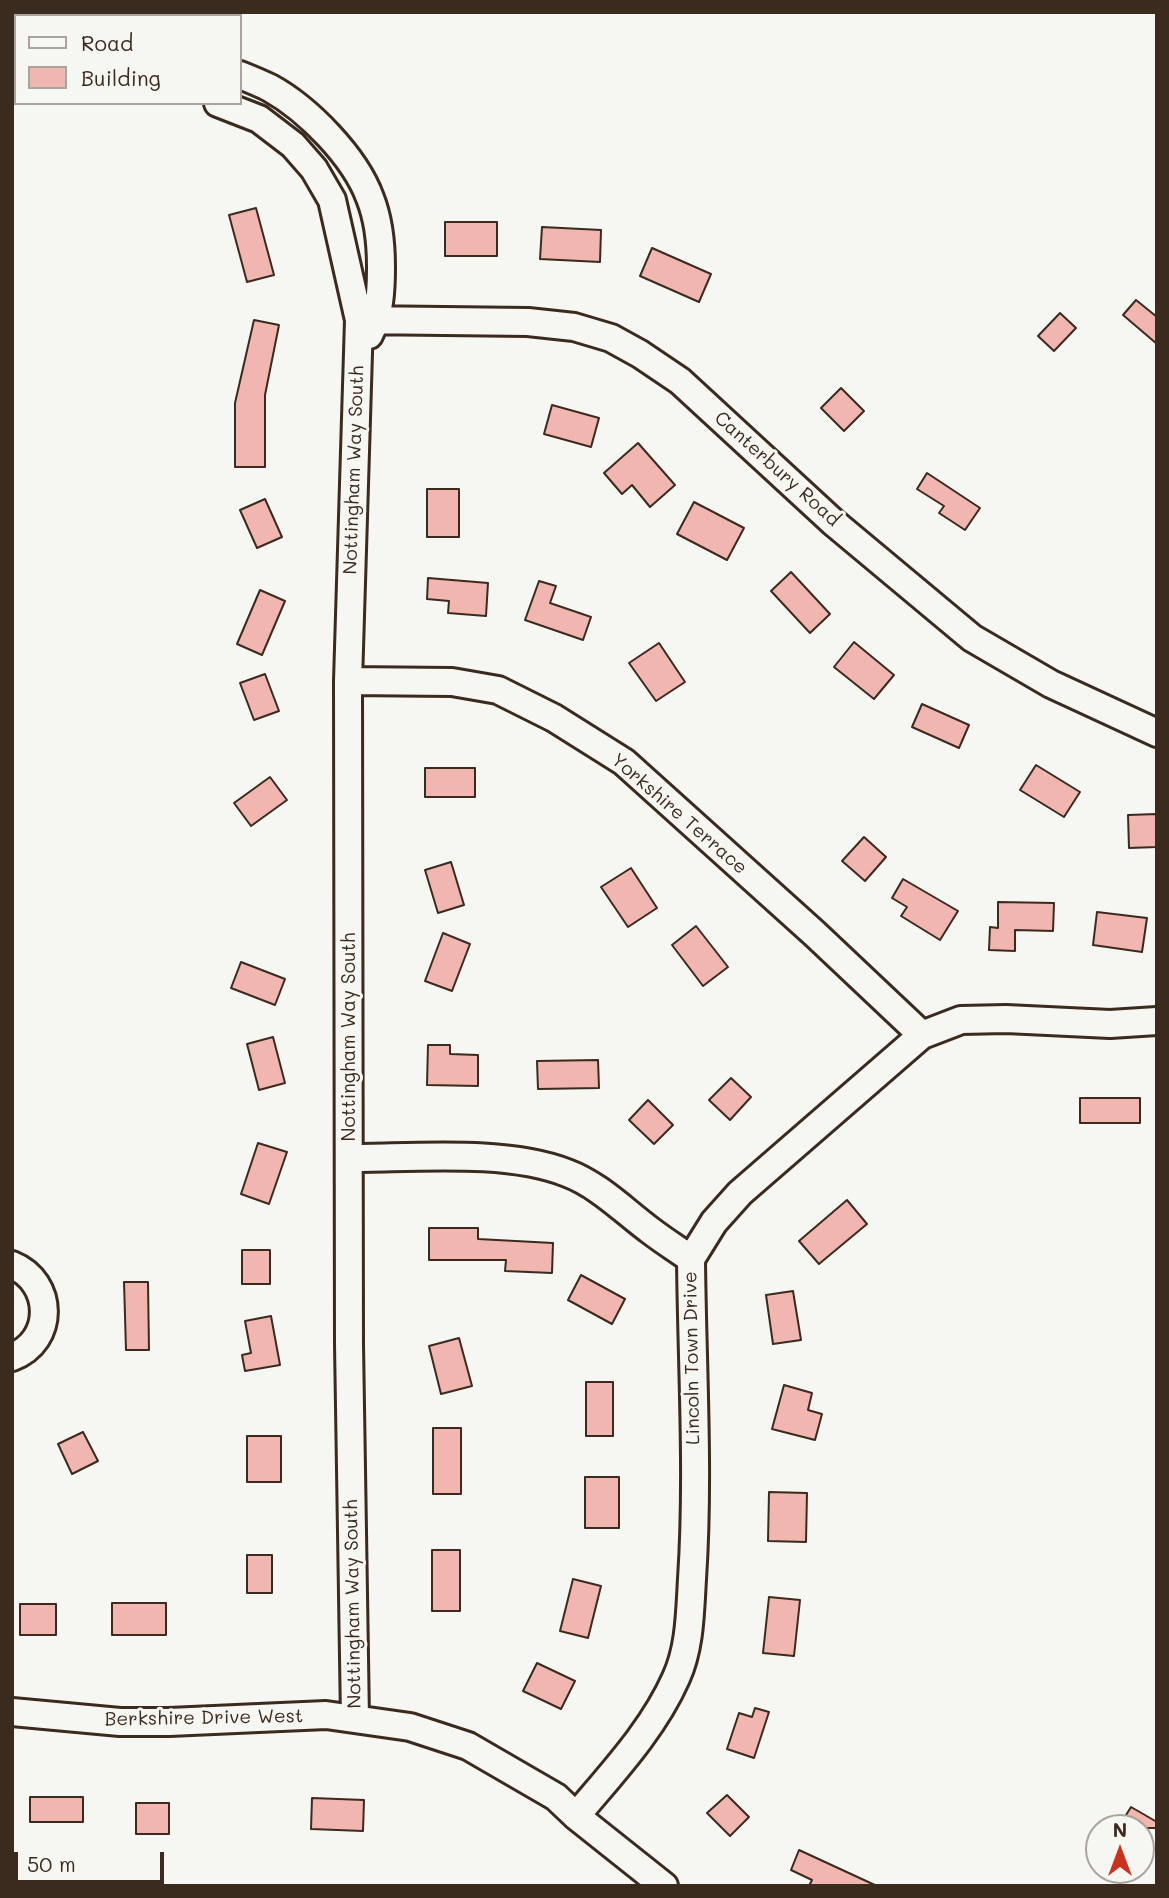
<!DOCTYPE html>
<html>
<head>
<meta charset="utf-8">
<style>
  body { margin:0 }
  #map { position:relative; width:1169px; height:1898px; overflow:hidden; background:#f6f6f2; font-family:Mali,sans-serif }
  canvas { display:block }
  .frame { position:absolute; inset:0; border:14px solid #3b2a1e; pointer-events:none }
  .legend { position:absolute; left:14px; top:14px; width:228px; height:91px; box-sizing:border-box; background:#f6f6f2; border:2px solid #aba49d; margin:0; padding:9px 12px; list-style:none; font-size:21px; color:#3b2a1e }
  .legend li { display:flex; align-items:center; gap:14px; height:35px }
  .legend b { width:35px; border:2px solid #aba49d }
  .north { position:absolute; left:1085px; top:1814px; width:70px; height:70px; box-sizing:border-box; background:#f6f6f2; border:2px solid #aba49d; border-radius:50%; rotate:0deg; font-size:19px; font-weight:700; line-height:28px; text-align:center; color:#3b2a1e }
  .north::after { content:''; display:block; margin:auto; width:24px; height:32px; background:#c8321e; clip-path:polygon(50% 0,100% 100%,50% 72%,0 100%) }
  .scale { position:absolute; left:14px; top:1852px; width:150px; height:32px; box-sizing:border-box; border:4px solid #3b2a1e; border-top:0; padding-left:9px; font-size:21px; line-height:24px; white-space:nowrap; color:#3b2a1e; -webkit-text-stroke:5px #f6f6f2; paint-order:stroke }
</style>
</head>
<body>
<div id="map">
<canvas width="1169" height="1898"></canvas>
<div class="frame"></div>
<ul class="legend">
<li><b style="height:9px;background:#f6f6f2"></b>Road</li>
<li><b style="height:19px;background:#f1b6af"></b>Building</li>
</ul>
<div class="north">N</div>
<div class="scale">50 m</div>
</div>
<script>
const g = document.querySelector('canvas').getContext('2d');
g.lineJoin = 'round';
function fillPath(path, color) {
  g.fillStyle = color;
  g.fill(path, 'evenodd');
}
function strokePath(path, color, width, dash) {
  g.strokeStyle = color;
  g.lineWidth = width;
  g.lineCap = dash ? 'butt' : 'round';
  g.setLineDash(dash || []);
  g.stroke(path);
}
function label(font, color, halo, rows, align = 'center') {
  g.font = font + ' Mali,sans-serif';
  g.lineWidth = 6;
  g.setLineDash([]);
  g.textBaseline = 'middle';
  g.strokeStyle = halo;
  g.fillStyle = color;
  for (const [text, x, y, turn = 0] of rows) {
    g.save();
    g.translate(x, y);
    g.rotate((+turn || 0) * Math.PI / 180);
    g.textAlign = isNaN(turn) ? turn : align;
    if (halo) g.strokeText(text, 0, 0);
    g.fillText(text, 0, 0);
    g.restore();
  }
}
const building = new Path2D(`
  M 256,208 L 274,275 L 247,282 L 229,215 Z
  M 445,222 L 497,222 L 497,256 L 445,256 Z
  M 542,227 L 601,230 L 600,262 L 540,259 Z
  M 652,248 L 711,274 L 699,302 L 640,276 Z
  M 1136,300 L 1157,317 L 1157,344 L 1123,315 Z
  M 1060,313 L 1076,328 L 1054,351 L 1038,336 Z
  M 254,320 L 279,325 L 265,395 L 265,467 L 235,467 L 235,403 Z
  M 841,388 L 864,411 L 844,431 L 821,408 Z
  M 552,405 L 599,418 L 591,447 L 544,434 Z
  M 638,443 L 675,485 L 650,507 L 632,485 L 622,494 L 604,473 Z
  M 927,473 L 980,508 L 965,530 L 939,513 L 944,506 L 917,489 Z
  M 427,489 L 459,489 L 459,537 L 427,537 Z
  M 265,499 L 282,537 L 257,548 L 240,510 Z
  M 694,502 L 744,528 L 727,560 L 677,534 Z
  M 791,572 L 830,614 L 810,633 L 771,591 Z
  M 428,578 L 488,583 L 486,616 L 448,613 L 449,601 L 427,599 Z
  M 539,581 L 556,586 L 550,603 L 591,617 L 583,640 L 525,620 Z
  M 260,590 L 285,601 L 262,655 L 237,644 Z
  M 854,642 L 894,675 L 874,699 L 834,667 Z
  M 659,643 L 685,682 L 656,701 L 629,663 Z
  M 265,674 L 279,711 L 254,720 L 240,683 Z
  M 922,704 L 969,725 L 959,748 L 912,727 Z
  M 1036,765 L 1080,792 L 1064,817 L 1020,790 Z
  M 425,768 L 475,768 L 475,797 L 425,797 Z
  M 270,777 L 287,800 L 251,826 L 234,803 Z
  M 1157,814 L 1157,847 L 1129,848 L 1128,815 Z
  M 864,837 L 886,857 L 865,881 L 842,861 Z
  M 451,862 L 464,905 L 438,913 L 425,870 Z
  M 631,868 L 657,908 L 628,927 L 601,887 Z
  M 903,879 L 958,911 L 940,940 L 901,916 L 907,907 L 892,898 Z
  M 998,902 L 1054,903 L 1053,931 L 1015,930 L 1015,951 L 989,950 L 990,927 L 998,928 Z
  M 1097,912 L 1147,918 L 1142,952 L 1093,945 Z
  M 696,926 L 728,967 L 703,986 L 672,945 Z
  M 443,933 L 470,944 L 452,991 L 425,981 Z
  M 241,962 L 285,979 L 275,1005 L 231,988 Z
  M 273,1037 L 285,1083 L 259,1090 L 247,1044 Z
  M 428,1045 L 450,1045 L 450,1054 L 478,1055 L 478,1086 L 427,1085 Z
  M 598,1060 L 599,1088 L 538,1089 L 537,1061 Z
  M 731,1078 L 751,1097 L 730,1120 L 709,1100 Z
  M 1080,1098 L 1140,1098 L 1140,1123 L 1080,1123 Z
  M 648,1100 L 673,1125 L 654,1144 L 629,1120 Z
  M 258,1143 L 287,1152 L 269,1204 L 241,1194 Z
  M 847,1200 L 867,1224 L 819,1264 L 799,1241 Z
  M 429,1228 L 478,1228 L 478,1239 L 553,1243 L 552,1273 L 505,1271 L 506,1260 L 429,1260 Z
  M 242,1250 L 270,1250 L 270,1284 L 242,1284 Z
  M 581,1275 L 625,1299 L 612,1324 L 568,1300 Z
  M 124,1282 L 148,1282 L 149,1350 L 126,1350 Z
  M 793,1291 L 801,1340 L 773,1344 L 766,1295 Z
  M 271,1316 L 280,1365 L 245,1371 L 242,1355 L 251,1353 L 245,1321 Z
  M 459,1338 L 472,1386 L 441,1394 L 429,1346 Z
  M 586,1382 L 613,1382 L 613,1436 L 586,1436 Z
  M 784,1385 L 812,1393 L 808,1410 L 822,1414 L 815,1440 L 772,1429 Z
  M 433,1428 L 461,1428 L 461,1494 L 433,1494 Z
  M 83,1432 L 98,1461 L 72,1474 L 58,1444 Z
  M 247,1436 L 281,1436 L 281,1482 L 247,1482 Z
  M 585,1477 L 619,1477 L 619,1528 L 585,1528 Z
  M 769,1492 L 807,1493 L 806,1542 L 768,1541 Z
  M 432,1550 L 460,1550 L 460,1611 L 432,1611 Z
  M 247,1555 L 272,1555 L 272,1593 L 247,1593 Z
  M 573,1579 L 601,1586 L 588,1638 L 560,1631 Z
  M 769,1597 L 800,1600 L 794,1656 L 763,1653 Z
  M 112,1603 L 166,1603 L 166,1635 L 112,1635 Z
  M 20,1604 L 56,1604 L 56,1635 L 20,1635 Z
  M 537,1663 L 575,1681 L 561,1709 L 523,1691 Z
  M 755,1708 L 769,1712 L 754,1758 L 727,1749 L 739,1713 L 752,1717 Z
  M 727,1795 L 749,1817 L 730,1836 L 707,1813 Z
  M 30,1797 L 83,1797 L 83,1822 L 30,1822 Z
  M 312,1798 L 364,1800 L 363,1831 L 311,1829 Z
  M 136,1803 L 169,1803 L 169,1834 L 136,1834 Z
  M 1131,1807 L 1157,1822 L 1157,1828 L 1118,1828 Z
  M 799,1850 L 877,1886 L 809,1886 L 812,1880 L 791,1870 Z`);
fillPath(building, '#f1b6af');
strokePath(building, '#3b2a1e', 2);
const minor = new Path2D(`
  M 30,12 L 43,16
  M 12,43 L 16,44
  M 240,75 C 250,79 260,83 270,88 C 308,109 355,157 370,198 C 378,218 381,245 381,267 C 381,289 380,315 369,335
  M 218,103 L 259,119 L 293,145 L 314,169 L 332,200 L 359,320 L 348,681 L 349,1344 L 355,1719
  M 359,320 L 528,322 L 574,327 L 611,338 L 640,354 L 680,381 L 833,522 L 972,638 L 1051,684 L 1157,733
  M 348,681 L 452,682 L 498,690 L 554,718 L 624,762 L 815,934 L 922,1035
  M 349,1158 C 414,1158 507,1149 567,1173 C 599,1185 624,1211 651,1231 C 664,1241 677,1249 691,1259
  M 12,1265 C 54,1282 55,1341 12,1357
  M 12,1712 L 120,1722 L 169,1722 L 326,1715 L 410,1727 L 468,1746 L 556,1797 L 576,1816 L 664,1886
  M 576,1816 C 612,1773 653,1730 676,1678 C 690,1648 690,1612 692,1579 C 699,1473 692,1365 691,1259 L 714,1222 L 740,1193 L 922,1035 L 961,1020 L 1006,1019 L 1110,1024 L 1157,1021`);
strokePath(minor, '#3b2a1e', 32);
strokePath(minor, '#f6f6f2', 26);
label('19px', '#3b2a1e', '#f6f6f2', [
  ["Canterbury Road",777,469,42],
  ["Nottingham Way South",354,470,-88],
  ["Yorkshire Terrace",679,814,41],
  ["Nottingham Way South",349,1037,-90],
  ["Lincoln Town Drive",692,1358,-91],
  ["Nottingham Way South",353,1604,-91],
  ["Berkshire Drive West",204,1718,-1]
]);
</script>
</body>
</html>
